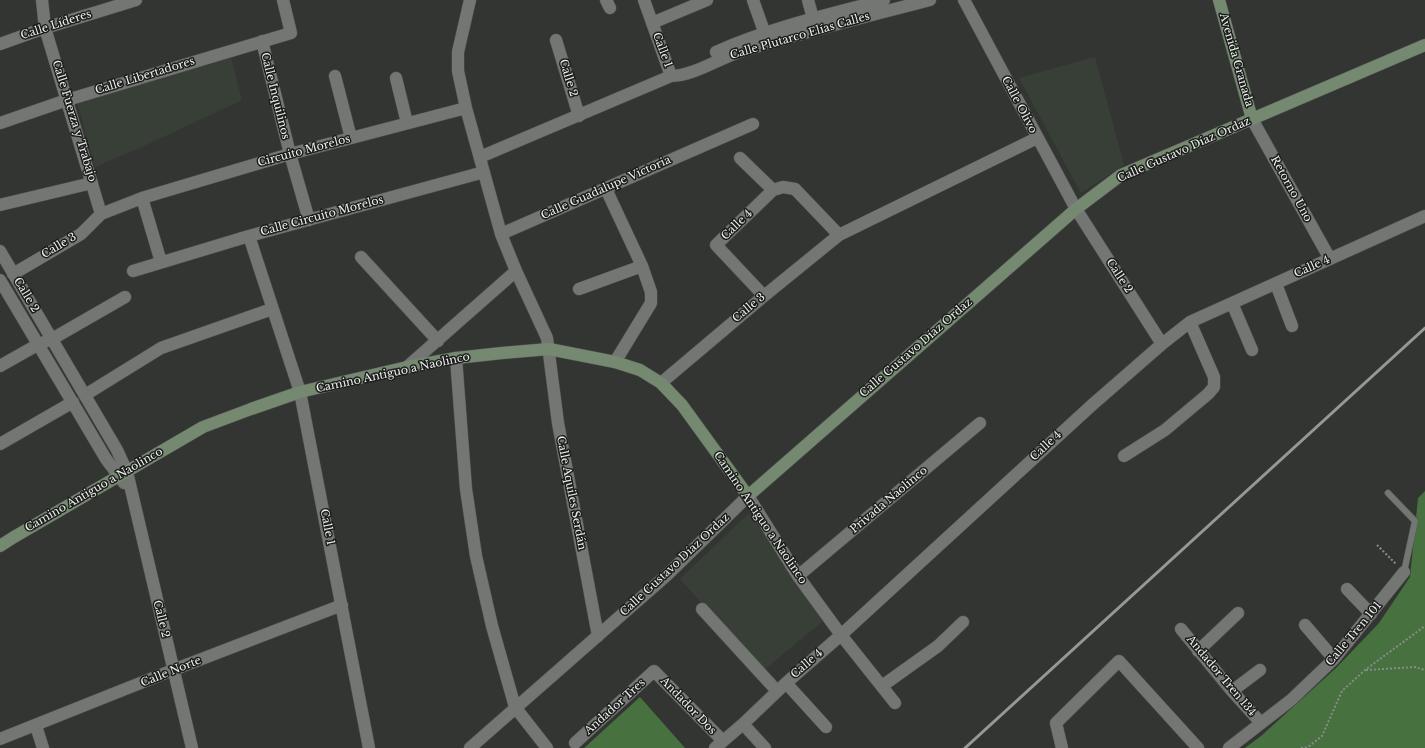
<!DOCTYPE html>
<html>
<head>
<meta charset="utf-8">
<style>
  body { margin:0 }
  canvas { display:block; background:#333532 }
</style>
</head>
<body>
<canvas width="1425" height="748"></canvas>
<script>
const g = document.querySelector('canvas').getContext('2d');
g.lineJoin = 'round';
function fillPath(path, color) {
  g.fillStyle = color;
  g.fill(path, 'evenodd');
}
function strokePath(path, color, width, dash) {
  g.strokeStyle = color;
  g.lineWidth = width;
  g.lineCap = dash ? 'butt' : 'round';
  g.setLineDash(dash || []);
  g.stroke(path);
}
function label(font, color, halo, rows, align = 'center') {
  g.font = font + ' "Libre Baskerville",serif';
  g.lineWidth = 3;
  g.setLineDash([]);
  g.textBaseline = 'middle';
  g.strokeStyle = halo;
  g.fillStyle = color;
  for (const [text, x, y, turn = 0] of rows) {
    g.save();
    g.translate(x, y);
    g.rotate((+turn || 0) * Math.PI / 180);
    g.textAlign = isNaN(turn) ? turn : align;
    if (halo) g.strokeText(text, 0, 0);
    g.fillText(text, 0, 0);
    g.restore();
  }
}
fillPath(new Path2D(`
  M 1095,57 L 1124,165 L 1081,193 L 1019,78 Z
  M 231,58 L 242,100 L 146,145 L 95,167 L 77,102 Z
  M 749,513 L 824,620 L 763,671 L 680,579 Z`), '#383f37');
fillPath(new Path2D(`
  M 1425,491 L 1425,748 L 1245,748 L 1261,736 L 1336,668 L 1379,623 L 1410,577 L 1418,498 Z
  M 640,697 L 685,748 L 584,748 Z`), '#47713f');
const lane = new Path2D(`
  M 1388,493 L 1415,521 L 1404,572`);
const street = new Path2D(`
  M 42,0 L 45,28 L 101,214
  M 470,0 L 458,52 L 458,71 L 466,108 L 501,234 L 516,271 L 547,338 L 558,423 L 598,636
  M 606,0 L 610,8
  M 644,0 L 671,76
  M 753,0 L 767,40
  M 808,0 L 815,26
  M 964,0 L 1076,209 L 1162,344
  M 652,23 L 707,0
  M 556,40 L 579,116
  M 262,41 L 290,154 L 309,220
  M 0,44 L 45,28 L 136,0
  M 716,52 C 769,28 827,15 884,0
  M 335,76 L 351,138
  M 396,78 L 407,123
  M 1252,119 L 1330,259
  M 0,123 L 67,100 L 291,33 L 283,0
  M 480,157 L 671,76 C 693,76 718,59 739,52 C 803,32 867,16 930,0
  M 740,158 L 773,190 L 783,187 L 795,189 L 839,235
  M 606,189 L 642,266 L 651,292 L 651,303 L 615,362
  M 142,198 L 161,262
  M 0,205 L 92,183
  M 501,234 L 753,124
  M 249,236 L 300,392 L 369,748
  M 0,251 L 117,450 L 127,472 L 192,748
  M 361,257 L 438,341
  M 133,271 L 249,236 L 484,172
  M 13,274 L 81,234 L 101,214 L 142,198 L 290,154 L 466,108
  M 0,280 L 106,459 L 124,483
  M 1276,284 L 1292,326
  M 579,289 L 642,266
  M 764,296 L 716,245 L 773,190
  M 1232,303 L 1252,350
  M 456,358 L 466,489 L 476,556 L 492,626 L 515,707 L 547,748
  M 0,366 L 39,344 L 52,339 L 125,297
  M 407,367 L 516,271
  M 661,383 L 764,296 L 839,235 L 1037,138
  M 85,395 L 161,348 L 272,309
  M 0,444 L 73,402
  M 1124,456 L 1165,430 L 1208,394 L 1214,387 L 1214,377 L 1190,322
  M 798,576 L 980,423
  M 1347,589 L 1371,614
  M 702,609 L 777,691
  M 1305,625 L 1334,659
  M 1181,629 L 1232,691 L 1261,723
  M 1198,651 L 1238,613
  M 786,683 L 826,727
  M 882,686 L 938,646 L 963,622
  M 1232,691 L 1260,670
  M 743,724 L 765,748
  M 36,726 L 43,748
  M 0,739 L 173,670 L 342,605
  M 575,743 L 654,671 L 723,741
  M 470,748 L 667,575 L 748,496 L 798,576 L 841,635 L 895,703
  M 715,748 L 743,724 L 786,683 L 841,635 L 1092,405 L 1162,344 L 1190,322 L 1425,216
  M 1062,748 L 1056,723 L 1119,661 L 1198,748
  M 1229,748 L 1291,700 L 1334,659 L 1404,572`);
const secondary = new Path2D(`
  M 1219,0 L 1252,119
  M 0,546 L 14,537 L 203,427 L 251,409 L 300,392 L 407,367 L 456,358 L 502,353 L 549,349 L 615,362 L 640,370 L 661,383 L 682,405 L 748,496 L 1076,209 L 1121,175 L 1425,45`);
strokePath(lane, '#525451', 7);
strokePath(street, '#525451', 13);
strokePath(secondary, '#525451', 13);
strokePath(new Path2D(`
  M 1377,545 L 1396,564
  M 1366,670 L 1415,667 L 1425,670
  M 1301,748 L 1308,747 L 1322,736 L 1342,691 L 1365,670 L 1425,626`), '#8a8c8a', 2, [2, 2]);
strokePath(lane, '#737672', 6);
strokePath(street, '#737672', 12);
strokePath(secondary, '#74896f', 12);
strokePath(new Path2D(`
  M 965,748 L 1425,328`), '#969895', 3);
label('11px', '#edefed', '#1b1d1b', [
  ["Calle Líderes",56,25,-18],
  ["Calle Plutarco Elías Calles",800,36,-16],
  ["Calle 1",662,50,70],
  ["Avenida Granada",1236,60,74],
  ["Calle Libertadores",145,76,-17],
  ["Calle 2",568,78,73],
  ["Calle Inquilinos",275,96,76],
  ["Calle Olivo",1019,105,62],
  ["Calle Fuerza y Trabajo",74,121,73],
  ["Calle Gustavo Díaz Ordaz",1184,150,-24],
  ["Circuito Morelos",304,151,-15],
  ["Calle Guadalupe Victoria",606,188,-24],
  ["Retorno Uno",1291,189,61],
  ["Calle Circuito Morelos",322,216,-15],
  ["Calle 4",737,225,-44],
  ["Calle 3",59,246,-31],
  ["Calle 4",1312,267,-24],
  ["Calle 2",1119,276,57],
  ["Calle 2",26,295,59],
  ["Calle 3",749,308,-40],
  ["Calle Gustavo Díaz Ordaz",916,348,-41],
  ["Camino Antiguo a Naolinco",393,373,-12],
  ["Calle 4",1046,446,-43],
  ["Camino Antiguo a Naolinco",94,490,-30],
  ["Calle Aquiles Serdán",571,493,79],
  ["Privada Naolinco",889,500,-40],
  ["Camino Antiguo a Naolinco",760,518,56],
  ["Calle 1",327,527,79],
  ["Calle Gustavo Díaz Ordaz",675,565,-43],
  ["Calle 2",161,619,76],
  ["Calle Tren 101",1354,634,-50],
  ["Calle 4",807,664,-41],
  ["Calle Norte",171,672,-22],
  ["Andador Tren 134",1221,676,50],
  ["Andador Dos",688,706,46],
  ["Andador Tres",615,707,-42]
]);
</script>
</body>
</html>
